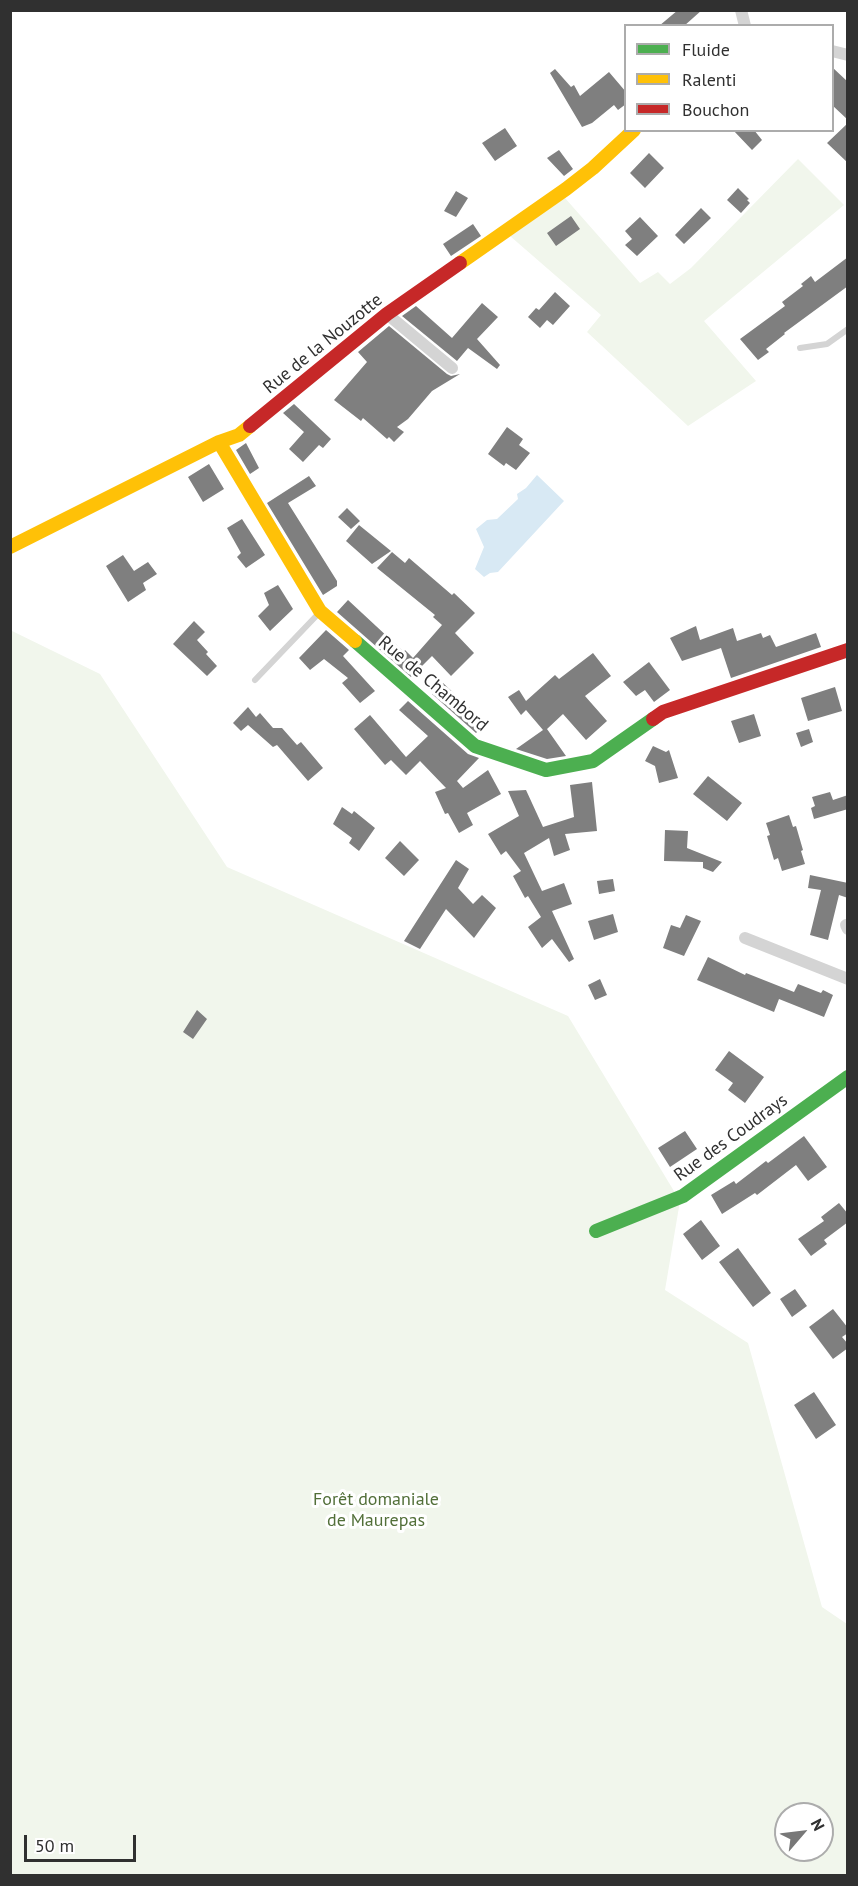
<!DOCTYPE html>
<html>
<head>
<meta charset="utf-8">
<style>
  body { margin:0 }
  #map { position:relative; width:858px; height:1886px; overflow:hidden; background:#fff; font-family:"PT Sans",sans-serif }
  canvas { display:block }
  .frame { position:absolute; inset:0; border:12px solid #303030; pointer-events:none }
  .legend { position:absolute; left:624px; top:24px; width:210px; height:108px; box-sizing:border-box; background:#fff; border:2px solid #acacac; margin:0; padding:8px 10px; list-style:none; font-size:18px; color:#303030 }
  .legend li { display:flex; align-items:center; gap:12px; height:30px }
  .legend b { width:30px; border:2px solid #acacac }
  .north { position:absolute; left:774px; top:1802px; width:60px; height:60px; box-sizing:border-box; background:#fff; border:2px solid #acacac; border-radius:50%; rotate:62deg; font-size:16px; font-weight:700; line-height:24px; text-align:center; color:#303030 }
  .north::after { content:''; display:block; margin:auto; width:21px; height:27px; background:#787878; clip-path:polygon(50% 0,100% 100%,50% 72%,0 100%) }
  .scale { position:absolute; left:24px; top:1835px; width:112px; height:27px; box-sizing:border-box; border:3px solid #303030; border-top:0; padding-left:8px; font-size:18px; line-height:21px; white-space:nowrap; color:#303030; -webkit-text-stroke:4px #fff; paint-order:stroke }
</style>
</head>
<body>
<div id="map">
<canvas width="858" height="1886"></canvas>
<div class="frame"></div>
<ul class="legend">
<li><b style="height:8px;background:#4caf50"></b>Fluide</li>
<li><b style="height:8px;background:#ffc107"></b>Ralenti</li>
<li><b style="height:8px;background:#c62828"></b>Bouchon</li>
</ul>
<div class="north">N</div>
<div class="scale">50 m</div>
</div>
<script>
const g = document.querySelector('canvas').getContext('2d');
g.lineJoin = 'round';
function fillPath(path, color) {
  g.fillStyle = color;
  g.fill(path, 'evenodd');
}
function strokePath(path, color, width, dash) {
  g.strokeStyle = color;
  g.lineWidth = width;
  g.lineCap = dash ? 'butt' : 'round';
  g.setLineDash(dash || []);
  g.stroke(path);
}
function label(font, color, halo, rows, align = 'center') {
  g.font = font + ' "PT Sans",sans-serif';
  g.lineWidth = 6;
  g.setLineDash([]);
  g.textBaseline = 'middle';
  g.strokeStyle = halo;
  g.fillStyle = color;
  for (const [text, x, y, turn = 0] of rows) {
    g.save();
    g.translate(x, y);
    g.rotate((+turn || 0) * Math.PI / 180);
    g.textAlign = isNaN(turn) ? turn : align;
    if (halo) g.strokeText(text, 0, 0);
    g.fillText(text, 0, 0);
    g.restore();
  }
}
fillPath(new Path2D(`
  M 798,159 L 844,205 L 704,321 L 756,381 L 688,426 L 587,332 L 601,315 L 510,236 L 565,198 L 640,283 L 658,272 L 670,284 L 691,268 Z
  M 10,630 L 100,674 L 227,867 L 568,1016 L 680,1201 L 665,1290 L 748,1343 L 822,1607 L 847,1624 L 847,1875 L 11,1875 ZM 786,1814 L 822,1814 L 822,1850 L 786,1850 Z`), '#f1f6ec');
fillPath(new Path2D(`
  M 537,475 L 564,501 L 498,572 L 490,573 L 484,577 L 475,569 L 484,547 L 476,529 L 487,520 L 497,519 L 518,499 L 517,494 L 526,488 Z`), '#d8e9f4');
fillPath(new Path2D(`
  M 678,10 L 702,10 L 684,26 L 659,26 Z
  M 832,67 L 848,82 L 848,120 L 832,105 Z
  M 555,69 L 571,87 L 574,85 L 580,96 L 609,72 L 626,92 L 626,104 L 618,110 L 614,105 L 592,123 L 582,127 L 550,73 Z
  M 848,123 L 848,163 L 827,143 Z
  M 505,128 L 517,146 L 495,161 L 482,143 Z
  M 733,130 L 754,130 L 762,140 L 752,150 Z
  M 559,150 L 573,169 L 564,176 L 547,158 Z
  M 649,153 L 664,168 L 645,188 L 630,173 Z
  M 738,188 L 749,199 L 747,200 L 750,203 L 741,213 L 727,200 Z
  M 456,191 L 468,198 L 456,217 L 444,211 Z
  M 701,208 L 711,218 L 684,244 L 675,235 Z
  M 571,216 L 580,229 L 556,246 L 547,233 Z
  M 640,217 L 658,236 L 637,256 L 625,245 L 632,239 L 625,231 Z
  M 473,224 L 481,236 L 451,256 L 443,244 Z
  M 848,257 L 848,286 L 784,333 L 785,334 L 766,349 L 769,352 L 758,360 L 740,339 L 785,306 L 782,302 L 803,286 L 801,284 L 811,276 L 815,282 Z
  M 555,292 L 570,306 L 553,325 L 547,320 L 540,328 L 528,317 L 536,308 L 539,310 Z
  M 482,303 L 498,317 L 477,339 L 500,365 L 497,369 L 468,348 L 457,361 L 402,316 L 416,306 L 452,338 Z
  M 389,326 L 447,374 L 451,376 L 460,374 L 432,391 L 408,419 L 397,427 L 404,432 L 394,442 L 389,437 L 387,439 L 363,418 L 361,421 L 334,400 L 367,362 L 358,352 Z
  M 294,404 L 331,439 L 323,448 L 319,445 L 303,462 L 289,449 L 304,432 L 283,413 Z
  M 507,427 L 523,439 L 519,445 L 530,453 L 516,470 L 506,463 L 504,466 L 488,454 Z
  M 246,443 L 259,468 L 250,474 L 236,450 Z
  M 209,464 L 224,489 L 203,502 L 188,477 Z
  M 309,476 L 316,486 L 288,503 L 337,581 L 337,586 L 323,595 L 267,503 Z
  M 347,508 L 360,521 L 351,529 L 338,517 Z
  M 242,519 L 265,555 L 246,568 L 237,557 L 241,553 L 227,528 Z
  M 359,525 L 391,551 L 372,564 L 346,541 Z
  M 392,552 L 405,563 L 409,558 L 452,595 L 454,593 L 475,613 L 455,633 L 474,653 L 451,676 L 432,656 L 411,677 L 337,612 L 348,600 L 404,652 L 405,650 L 413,658 L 442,625 L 433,617 L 435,615 L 377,568 Z
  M 123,555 L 134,571 L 148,562 L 157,574 L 143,583 L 146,590 L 128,602 L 106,566 Z
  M 278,585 L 293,609 L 270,631 L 258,616 L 269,605 L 264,593 Z
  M 194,621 L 205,632 L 197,640 L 208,652 L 206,654 L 217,666 L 207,676 L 173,644 Z
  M 696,626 L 700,640 L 733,628 L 737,641 L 761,633 L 763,638 L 770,635 L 776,647 L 816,633 L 821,647 L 731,678 L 721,648 L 682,661 L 670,638 Z
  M 326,630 L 349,650 L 343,656 L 375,691 L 360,703 L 342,683 L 348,678 L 324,659 L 310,670 L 299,658 Z
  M 593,653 L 611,676 L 585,696 L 607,721 L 586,740 L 563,714 L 547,729 L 566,756 L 547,759 L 516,749 L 543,730 L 526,710 L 521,715 L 508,697 L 519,690 L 526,701 L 555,675 L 559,679 Z
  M 649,662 L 670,690 L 654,702 L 645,690 L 636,696 L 623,682 Z
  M 443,683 L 486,723 L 476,733 L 432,694 Z
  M 835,687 L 842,711 L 808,721 L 801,698 Z
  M 408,701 L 468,754 L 479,758 L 457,781 L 463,788 L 488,770 L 501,794 L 467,813 L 473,825 L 459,833 L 448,813 L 445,814 L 435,792 L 446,788 L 420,761 L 406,775 L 391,760 L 385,765 L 354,729 L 370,715 L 406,757 L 428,736 L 399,710 Z
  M 248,707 L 256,717 L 260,713 L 273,728 L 282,728 L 297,745 L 301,742 L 323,768 L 308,781 L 277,745 L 273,747 L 248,725 L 241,731 L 233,723 Z
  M 754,714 L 761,736 L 739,743 L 731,721 Z
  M 809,729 L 813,742 L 801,747 L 796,733 Z
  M 653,746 L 666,752 L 669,750 L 678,778 L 659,783 L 655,766 L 645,761 Z
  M 708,776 L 742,803 L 727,821 L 693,794 Z
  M 592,782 L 597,831 L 565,834 L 570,850 L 554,856 L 549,838 L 524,853 L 542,891 L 564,883 L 572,904 L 552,911 L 574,959 L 569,962 L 552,939 L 542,948 L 528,927 L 541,917 L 528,896 L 525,898 L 513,876 L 521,871 L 506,851 L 501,855 L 488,834 L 519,816 L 508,791 L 526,790 L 543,827 L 574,817 L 570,785 Z
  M 830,792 L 833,800 L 848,795 L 848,809 L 814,819 L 811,808 L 815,806 L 812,797 Z
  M 342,807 L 352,814 L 354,811 L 375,828 L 359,851 L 349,843 L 352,838 L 333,824 Z
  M 789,815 L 793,827 L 796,826 L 803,850 L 801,851 L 805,864 L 782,871 L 778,858 L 774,860 L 767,836 L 770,835 L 766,823 Z
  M 665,830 L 688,831 L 687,848 L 722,862 L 713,872 L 703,868 L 703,862 L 664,861 Z
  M 400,841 L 419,860 L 404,876 L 385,858 Z
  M 456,860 L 469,869 L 458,888 L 473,904 L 482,895 L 496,908 L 474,938 L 446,909 L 420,949 L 404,941 Z
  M 810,875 L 848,883 L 848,898 L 839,895 L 828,940 L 810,935 L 821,890 L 808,888 Z
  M 613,879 L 615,891 L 599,894 L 597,881 Z
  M 613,914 L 618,932 L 594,940 L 588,921 Z
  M 686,915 L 701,921 L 684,956 L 663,948 L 671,925 L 680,928 Z
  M 708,957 L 745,975 L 746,973 L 794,992 L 798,984 L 821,993 L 823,990 L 833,995 L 824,1017 L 779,999 L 774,1012 L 697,980 Z
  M 600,979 L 607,995 L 595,1000 L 588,985 Z
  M 197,1010 L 207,1019 L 193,1039 L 183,1032 Z
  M 729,1051 L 764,1077 L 745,1103 L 728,1090 L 733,1083 L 715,1070 Z
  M 685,1131 L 697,1149 L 670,1167 L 658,1148 Z
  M 804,1136 L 827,1167 L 808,1181 L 796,1165 L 757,1195 L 755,1193 L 722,1214 L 711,1195 L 734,1181 L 736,1184 L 766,1161 L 768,1163 Z
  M 839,1203 L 848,1214 L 848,1222 L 824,1240 L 827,1244 L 811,1256 L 798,1239 L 824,1221 L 821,1217 Z
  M 701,1220 L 720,1246 L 702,1260 L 683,1234 Z
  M 738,1248 L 771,1293 L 753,1307 L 719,1262 Z
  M 795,1289 L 807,1306 L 792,1317 L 780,1299 Z
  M 833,1309 L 848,1328 L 848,1333 L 842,1337 L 848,1344 L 848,1348 L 833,1359 L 809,1327 Z
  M 814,1392 L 836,1425 L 816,1439 L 794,1405 Z`), '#7f7f7f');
strokePath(new Path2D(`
  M 800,348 L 827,344 L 848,329
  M 255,680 L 320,612`), '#d4d4d4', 6);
strokePath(new Path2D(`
  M 741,10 L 745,26
  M 832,51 L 848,55
  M 387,314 L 452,368
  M 846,925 L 848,929
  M 745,938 L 848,979`), '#d4d4d4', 12);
strokePath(new Path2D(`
  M 355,641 L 475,746 L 546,770 L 593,761 L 653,719
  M 596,1231 L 683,1196 L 848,1077`), '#4caf50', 14);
strokePath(new Path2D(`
  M 460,263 L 566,189 L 593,168 L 634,130
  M 219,442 L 320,611 L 355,641
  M 10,547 L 219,442 L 239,435 L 250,426`), '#ffc107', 14);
strokePath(new Path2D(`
  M 250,426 L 387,314 L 460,263
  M 653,719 L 663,712 L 848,650`), '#c62828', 14);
label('18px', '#303030', '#fff', [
  ["Rue de la Nouzotte",323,344,-39],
  ["Rue de Chambord",433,684,40],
  ["Rue des Coudrays",731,1138,-36]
]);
label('18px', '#526f39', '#fff', [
  ["Forêt domaniale",376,1500],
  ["de Maurepas",376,1521]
]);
</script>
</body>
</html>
